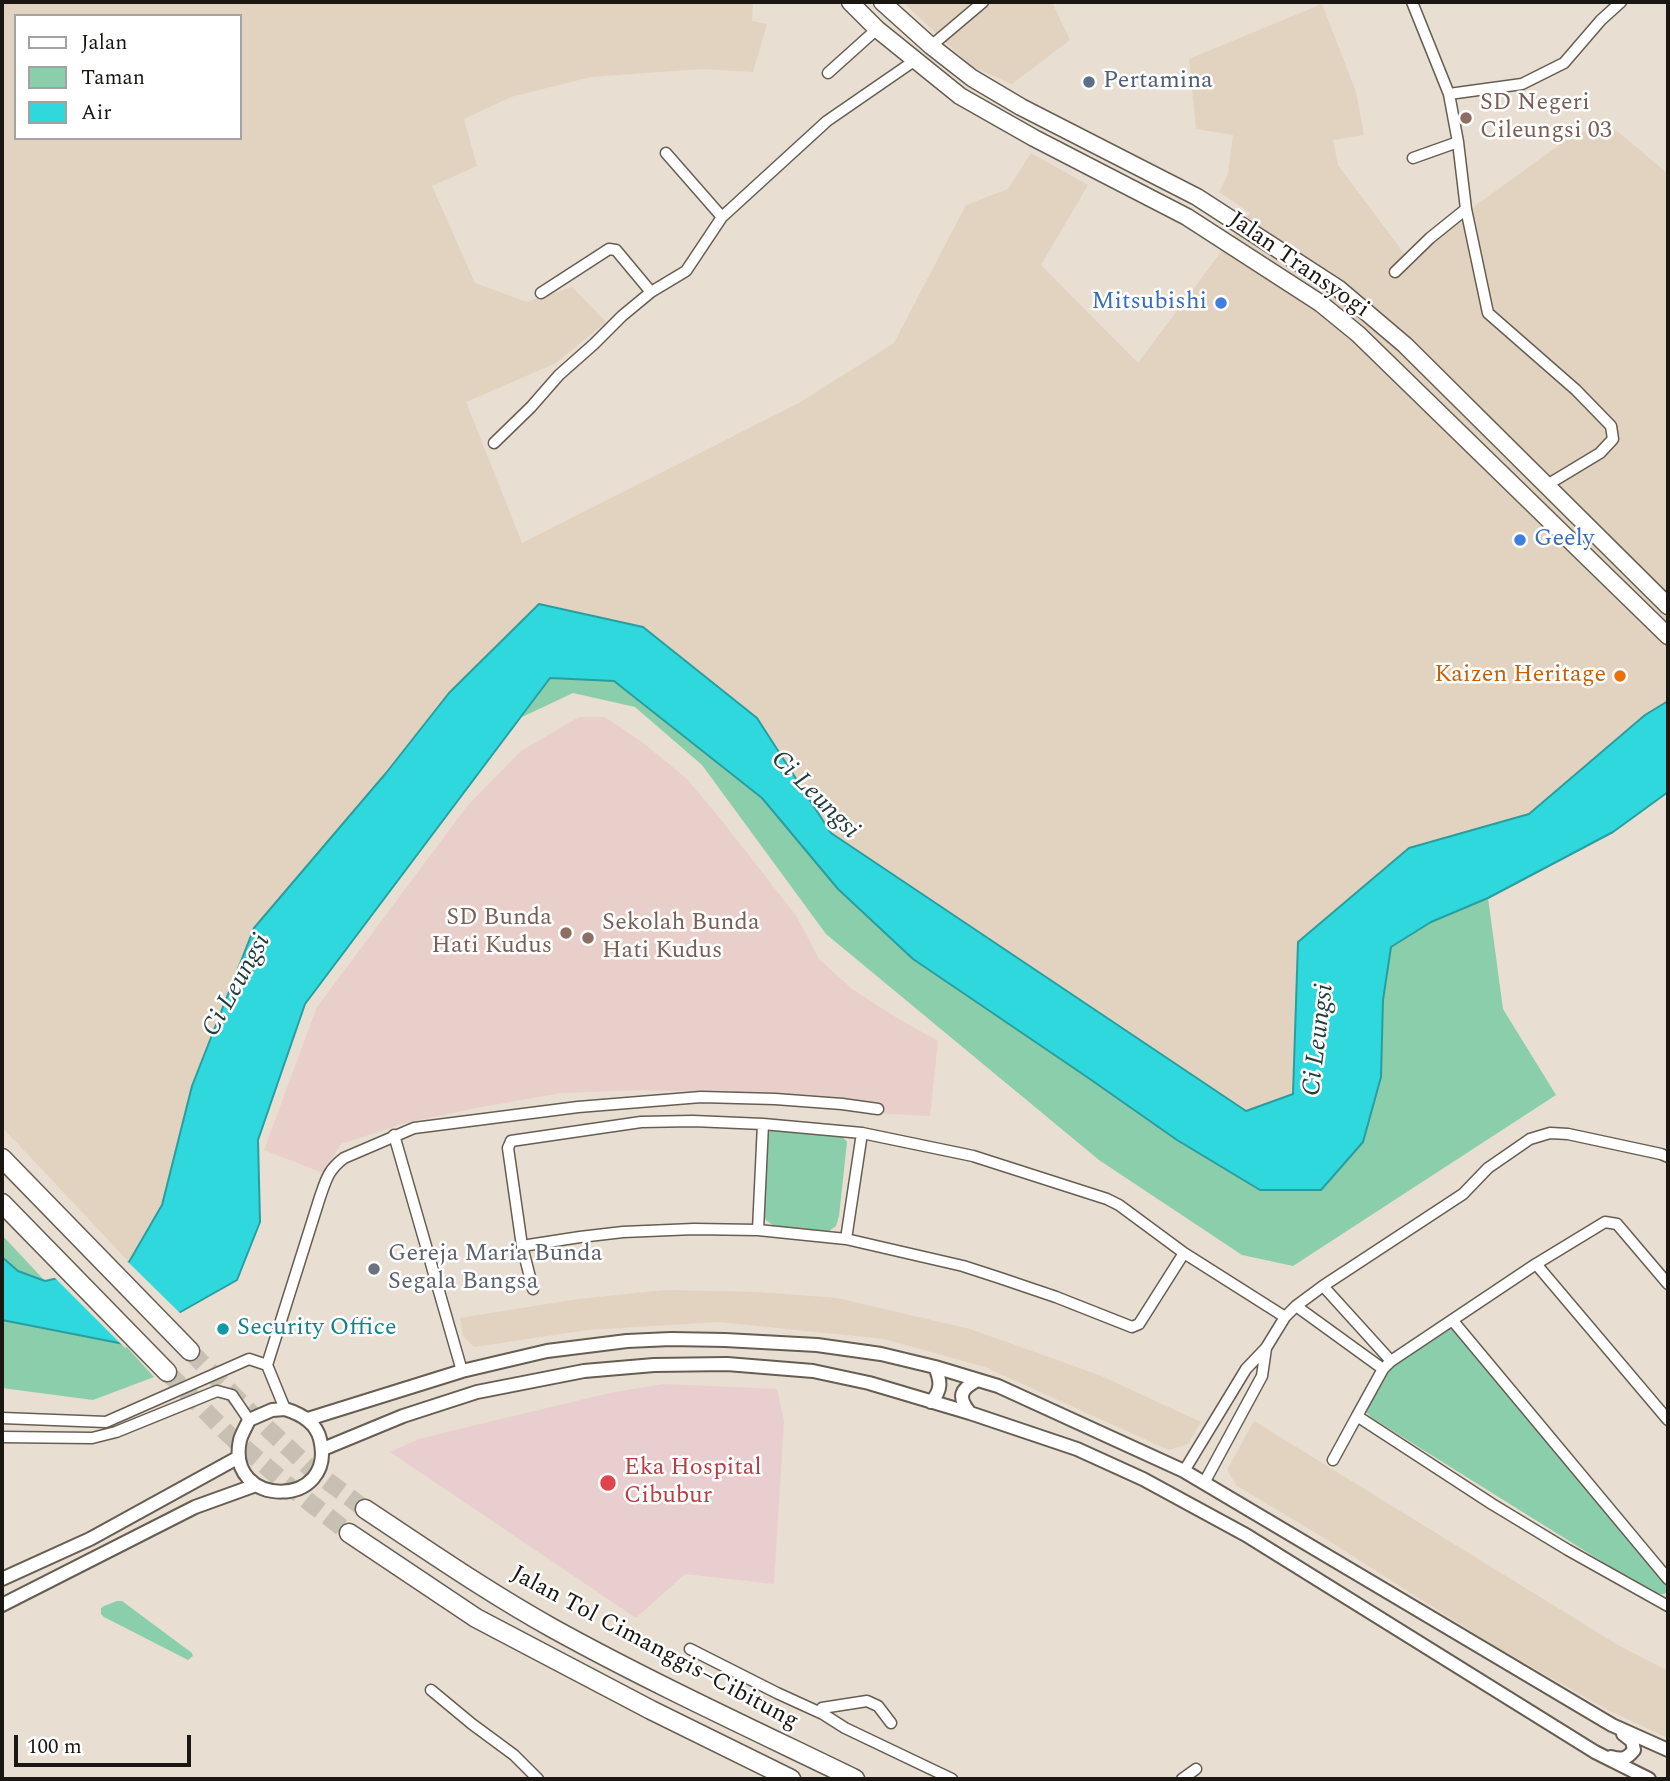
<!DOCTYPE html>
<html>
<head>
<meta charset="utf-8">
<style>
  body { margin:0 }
  #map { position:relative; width:1670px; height:1781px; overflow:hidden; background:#e8ded1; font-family:Spectral,serif }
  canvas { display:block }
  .frame { position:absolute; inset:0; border:4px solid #1a1612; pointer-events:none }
  .legend { position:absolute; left:14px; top:14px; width:228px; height:126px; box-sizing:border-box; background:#fff; border:2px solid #a3a2a0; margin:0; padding:9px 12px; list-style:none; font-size:21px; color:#1a1612 }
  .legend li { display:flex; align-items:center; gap:14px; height:35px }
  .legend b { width:35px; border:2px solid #a3a2a0 }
  .scale { position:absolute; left:14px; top:1735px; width:177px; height:32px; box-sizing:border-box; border:4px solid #1a1612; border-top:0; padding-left:9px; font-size:21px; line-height:24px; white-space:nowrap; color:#1a1612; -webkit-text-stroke:5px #fff; paint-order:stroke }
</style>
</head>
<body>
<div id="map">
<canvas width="1670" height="1781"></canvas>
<div class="frame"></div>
<ul class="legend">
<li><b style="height:9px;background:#fff"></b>Jalan</li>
<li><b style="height:19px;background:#8bceac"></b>Taman</li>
<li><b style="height:19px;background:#2fd8dc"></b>Air</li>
</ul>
<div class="scale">100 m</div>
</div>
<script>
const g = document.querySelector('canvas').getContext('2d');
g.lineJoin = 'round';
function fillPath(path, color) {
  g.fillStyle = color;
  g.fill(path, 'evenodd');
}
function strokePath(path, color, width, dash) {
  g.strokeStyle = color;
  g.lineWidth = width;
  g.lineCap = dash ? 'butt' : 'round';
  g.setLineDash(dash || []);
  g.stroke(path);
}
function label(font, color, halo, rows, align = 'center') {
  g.font = font + ' Spectral,serif';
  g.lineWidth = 5;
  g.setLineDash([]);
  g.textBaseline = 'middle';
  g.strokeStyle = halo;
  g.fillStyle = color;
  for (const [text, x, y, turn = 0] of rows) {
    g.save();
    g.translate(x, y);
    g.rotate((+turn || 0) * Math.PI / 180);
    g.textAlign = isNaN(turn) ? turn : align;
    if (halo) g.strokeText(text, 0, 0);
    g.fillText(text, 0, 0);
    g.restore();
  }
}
fillPath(new Path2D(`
  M 2,2 L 753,2 L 752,21 L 767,24 L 753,72 L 702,69 L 591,77 L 511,97 L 464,119 L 477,166 L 432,186 L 475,283 L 527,302 L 572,287 L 606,322 L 556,363 L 466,402 L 522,543 L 799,403 L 894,343 L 966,205 L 1008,189 L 1031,153 L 1088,185 L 1041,265 L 1138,363 L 1250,213 L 1219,192 L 1228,174 L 1233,135 L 1196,129 L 1189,59 L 1322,4 L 1356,92 L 1364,135 L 1333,140 L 1338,165 L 1406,256 L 1577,132 L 1616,130 L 1668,174 L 1668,701 L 1645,715 L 1529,814 L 1409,848 L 1298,942 L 1293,1094 L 1246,1111 L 831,833 L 757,718 L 539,604 L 449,693 L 333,836 L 254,928 L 192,1086 L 162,1205 L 129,1262 L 2,1127 ZM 16,16 L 240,16 L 240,138 L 16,138 Z
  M 903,2 L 1052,2 L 1070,40 L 1012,84 L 971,66 Z
  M 666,1290 L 758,1292 L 837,1298 L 970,1329 L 1099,1375 L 1201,1422 L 1188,1444 L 1169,1450 L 985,1367 L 884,1339 L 719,1322 L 587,1330 L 474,1347 L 463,1336 L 460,1318 L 578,1299 Z
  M 1254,1421 L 1618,1645 L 1668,1671 L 1668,1738 L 1608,1710 L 1491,1644 L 1326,1539 L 1237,1486 L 1227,1470 Z`), '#e1d3c0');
fillPath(new Path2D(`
  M 579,717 L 605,717 L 642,742 L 686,778 L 723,822 L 797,917 L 819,959 L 852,989 L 897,1018 L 938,1041 L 930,1116 L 871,1113 L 790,1098 L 725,1092 L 642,1090 L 561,1093 L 476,1108 L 405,1123 L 341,1144 L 323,1173 L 264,1150 L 317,1007 L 468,805 L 521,751 Z`), '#e9cfc9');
fillPath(new Path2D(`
  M 664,1384 L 777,1389 L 784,1421 L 774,1584 L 685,1574 L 636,1618 L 390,1452 L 419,1439 L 480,1424 L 614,1392 Z`), '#e9cecf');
fillPath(new Path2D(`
  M 549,678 L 614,681 L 762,798 L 1087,1077 L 1177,1140 L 1260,1190 L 1383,1044 L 1383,1000 L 1391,948 L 1431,922 L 1488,898 L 1503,1009 L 1556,1095 L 1293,1266 L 1242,1255 L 1099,1160 L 826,934 L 702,765 L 635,707 L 573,693 L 522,717 Z
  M 779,1127 L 842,1136 L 847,1142 L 839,1216 L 836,1226 L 829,1231 L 774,1226 L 766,1220 L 762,1213 L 766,1138 L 770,1131 Z
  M 2,1235 L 45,1281 L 18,1271 L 2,1257 Z
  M 2,1320 L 124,1344 L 154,1377 L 93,1400 L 2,1388 Z
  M 1452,1327 L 1668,1580 L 1668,1591 L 1664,1594 L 1654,1594 L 1372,1418 L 1366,1412 L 1366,1405 L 1393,1361 L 1444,1328 Z
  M 117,1601 L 122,1601 L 192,1653 L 193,1656 L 188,1660 L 104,1617 L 101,1614 L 101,1608 L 104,1606 Z`), '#8bceac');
const water = new Path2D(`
  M 539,604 L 643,627 L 757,718 L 831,833 L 1246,1111 L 1293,1094 L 1298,942 L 1409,848 L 1529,814 L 1645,715 L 1668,701 L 1668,792 L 1613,832 L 1488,898 L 1431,922 L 1391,947 L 1383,1000 L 1381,1077 L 1363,1142 L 1321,1190 L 1260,1190 L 1177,1140 L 1087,1077 L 913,959 L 838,889 L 762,798 L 614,681 L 550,678 L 305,1004 L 258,1140 L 260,1222 L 237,1280 L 124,1344 L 2,1320 L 2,1257 L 18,1271 L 45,1281 L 129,1262 L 162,1205 L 192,1086 L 254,928 L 386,773 L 449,693 Z`);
fillPath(water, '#2fd8dc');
strokePath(water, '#299e9f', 2);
fillPath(new Path2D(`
  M 126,1260 L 182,1315 L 125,1348 L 53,1276 Z`), '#e8ded1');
strokePath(new Path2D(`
  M 190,1351 L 249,1411 L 310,1468 L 365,1509
  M 167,1372 L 228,1434 L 290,1487 L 349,1533`), '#c9c0b4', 18, [18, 9]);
const minor = new Path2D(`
  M 1412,2 L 1449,94 L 1458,142 L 1466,209 L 1488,313 L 1576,390 L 1611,426 L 1613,439 L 1600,453 L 1547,485
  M 931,46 L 983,2
  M 828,73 L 877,29
  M 1449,94 L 1522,84 L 1564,63 L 1601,20 L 1621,2
  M 666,153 L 722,217
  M 1413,158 L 1458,142
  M 1395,272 L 1430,238 L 1466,209
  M 541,293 L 609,249 L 616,250 L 651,292
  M 494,443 L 531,407 L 559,375 L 594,344 L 622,316 L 651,292 L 686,271 L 722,217 L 827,121 L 914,61
  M 394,1135 L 462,1371
  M 758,1230 L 763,1124
  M 846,1239 L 862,1133
  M 522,1246 L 580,1237 L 623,1232 L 694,1229 L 758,1230 L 846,1239 L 963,1266 L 1000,1278 L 1056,1297 L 1132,1327 L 1139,1324 L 1184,1253
  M 1536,1264 L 1668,1420
  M 1668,1284 L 1617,1224 L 1605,1222 L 1536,1264 L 1391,1361 L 1383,1369 L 1357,1416 L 1492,1504 L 1568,1550 L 1668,1606
  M 1323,1286 L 1391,1361
  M 533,1289 L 522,1246 L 508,1148 L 511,1141 L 641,1122 L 693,1121 L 763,1124 L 862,1133 L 973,1156 L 1107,1199 L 1119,1205 L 1184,1253 L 1285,1317
  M 1296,1306 L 1383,1369
  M 1453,1321 L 1668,1579
  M 285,1409 L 267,1365 L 320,1197 C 326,1180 328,1170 344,1158 L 414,1128 L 578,1107 L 701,1097 L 775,1099 L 842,1104 L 878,1109
  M 2,1418 L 106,1422 L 249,1359 L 267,1365
  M 2,1437 L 92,1438 L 116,1432 L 217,1391 L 232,1395 L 249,1420
  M 1333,1460 L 1357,1416
  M 1184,1471 L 1246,1369 L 1266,1348 L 1285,1317 L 1296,1306 L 1323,1286 L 1463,1194 L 1488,1168 L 1530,1139 L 1550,1133 L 1568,1134 L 1661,1154 L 1668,1157
  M 1204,1483 L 1262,1376 L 1266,1348
  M 690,1649 L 777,1693 L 823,1714 L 845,1728 L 952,1779
  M 431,1690 L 472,1724 L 514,1755 L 538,1779
  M 822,1708 L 867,1701 L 878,1706 L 891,1723
  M 1182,1779 L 1196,1769`);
const tertiary = new Path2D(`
  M 931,1402 C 942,1390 941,1381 935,1367
  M 285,1409 C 301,1414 316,1422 320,1439 C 338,1509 225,1509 240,1440 C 242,1433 246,1427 249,1420 L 272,1410 Z
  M 970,1413 C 957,1397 960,1389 978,1380
  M 308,1419 L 462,1371 L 547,1351 L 627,1341 L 671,1339 L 725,1340 L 817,1345 L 881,1354 L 935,1367 L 998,1386 L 1184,1471 L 1612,1725 L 1668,1750
  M 323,1449 L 403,1416 L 477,1392 L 584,1371 L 654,1365 L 727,1364 L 813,1371 L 869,1383 L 970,1413 L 1077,1449 L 1143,1479 L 1246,1535 L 1595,1752 L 1649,1779
  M 2,1579 L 90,1539 L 239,1457
  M 2,1605 L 195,1507 L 256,1485
  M 1611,1757 C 1622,1760 1627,1759 1634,1750 L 1632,1741 L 1623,1734`);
const trunk = new Path2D(`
  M 850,2 L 877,29 L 960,96 L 1034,138 L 1187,217 L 1320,303 L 1358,334 L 1668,636
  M 882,2 L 931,46 L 972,78 L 1021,107 L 1197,197 L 1339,289 L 1405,345 L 1668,606`);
const motorway = new Path2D(`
  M 2,1158 L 190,1351
  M 2,1203 L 167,1372
  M 365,1509 C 427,1550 489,1593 554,1629 C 652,1683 754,1730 855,1779
  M 349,1533 L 476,1618 L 651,1710 L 791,1779`);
strokePath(minor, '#665e52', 13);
strokePath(tertiary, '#665e52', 16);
strokePath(trunk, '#665e52', 19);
strokePath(motorway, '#665e52', 21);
strokePath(minor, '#fff', 10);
strokePath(tertiary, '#fff', 12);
strokePath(trunk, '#fff', 16);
strokePath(motorway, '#fff', 18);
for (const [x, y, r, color] of [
  [1089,82,7,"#5c6f8a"],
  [1466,118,7,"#8d6e63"],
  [1221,303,7,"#3f7fe0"],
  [1520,540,7,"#3f7fe0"],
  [1620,676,7,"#e8710a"],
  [566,933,7,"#8d6e63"],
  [588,938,7,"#8d6e63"],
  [374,1269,7,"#6b7280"],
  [223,1329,7,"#0f9aa8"],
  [608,1483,9,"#e0444e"]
]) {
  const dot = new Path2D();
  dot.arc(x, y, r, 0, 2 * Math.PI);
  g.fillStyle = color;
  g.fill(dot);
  strokePath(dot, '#fff', 2.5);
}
label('24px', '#4e5e75', '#fff', [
  ["Pertamina",1103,82]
], 'left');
label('24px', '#785e54', '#fff', [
  ["SD Negeri",1480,104],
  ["Cileungsi 03",1480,132],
  ["SD Bunda",552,919,"right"],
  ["Hati Kudus",552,947,"right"],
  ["Sekolah Bunda",602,924],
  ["Hati Kudus",602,952]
], 'left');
label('24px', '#1a1612', '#fff', [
  ["Jalan Transyogi",1298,266,35],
  ["Jalan Tol Cimanggis–Cibitung",654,1649,28]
]);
label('24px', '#366cbe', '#fff', [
  ["Mitsubishi",1207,303],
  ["Geely",1534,540,"left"]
], 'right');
label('24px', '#c56008', '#fff', [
  ["Kaizen Heritage",1606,676]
], 'right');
label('24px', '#5b616d', '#fff', [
  ["Gereja Maria Bunda",388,1255],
  ["Segala Bangsa",388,1283]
], 'left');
label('24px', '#0d838f', '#fff', [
  ["Security Office",237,1329]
], 'left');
label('24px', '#be3a42', '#fff', [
  ["Eka Hospital",624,1469],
  ["Cibubur",624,1497]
], 'left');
label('italic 26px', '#233d3e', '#fff', [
  ["Ci Leungsi",814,796,45],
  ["Ci Leungsi",238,986,-61],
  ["Ci Leungsi",1320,1040,-83]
]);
</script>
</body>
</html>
